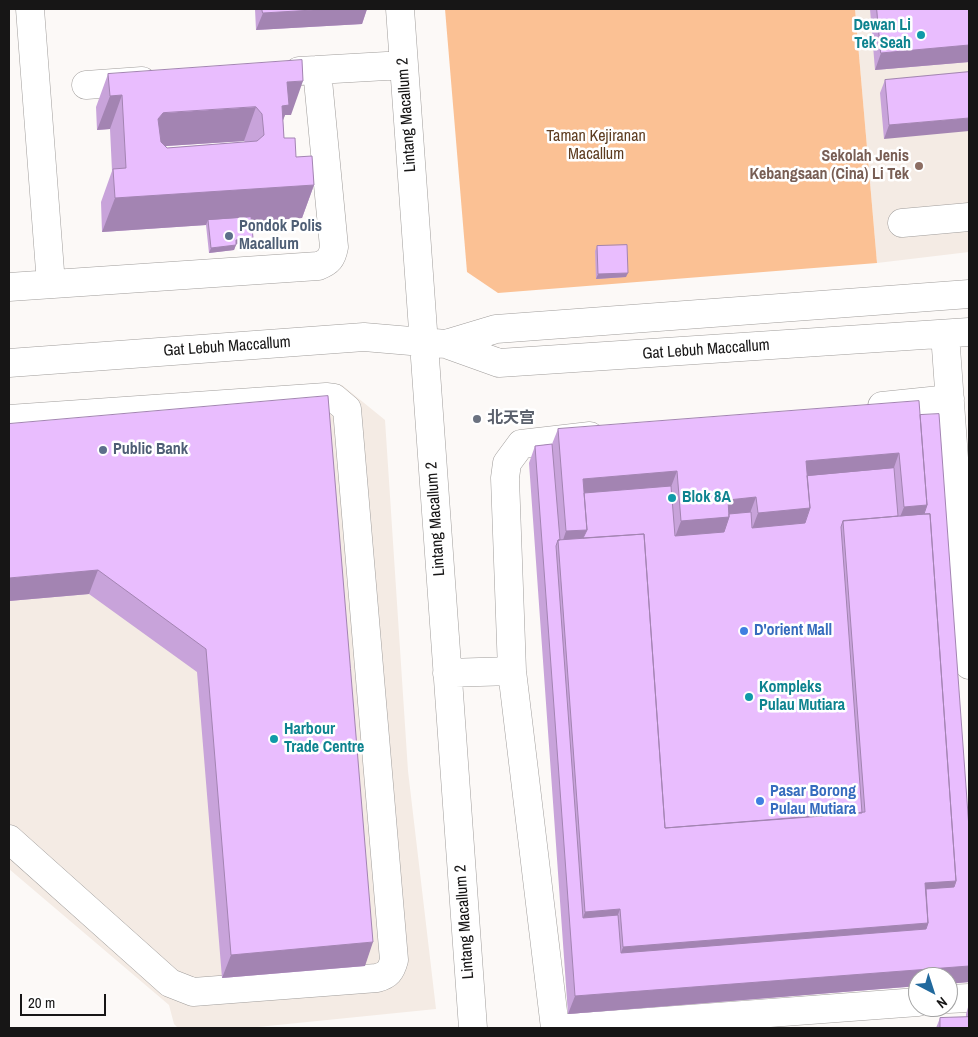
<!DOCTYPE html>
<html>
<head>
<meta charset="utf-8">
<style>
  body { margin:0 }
  #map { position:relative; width:978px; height:1037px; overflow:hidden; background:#fcf9f7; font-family:"Archivo Narrow",sans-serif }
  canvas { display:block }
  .frame { position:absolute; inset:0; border:10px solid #171616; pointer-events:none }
  .north { position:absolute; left:908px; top:967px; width:50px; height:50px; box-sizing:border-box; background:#fff; border:1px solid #a2a2a2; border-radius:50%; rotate:140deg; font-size:14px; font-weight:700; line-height:20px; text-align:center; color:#171616 }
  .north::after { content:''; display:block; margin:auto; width:18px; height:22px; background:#21699d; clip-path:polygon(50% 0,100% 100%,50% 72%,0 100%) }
  .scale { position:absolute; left:20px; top:994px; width:86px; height:22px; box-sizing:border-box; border:2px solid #171616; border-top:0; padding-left:6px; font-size:15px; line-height:18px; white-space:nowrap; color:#171616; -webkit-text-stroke:4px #fff; paint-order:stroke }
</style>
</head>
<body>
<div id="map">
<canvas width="978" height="1037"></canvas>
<div class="frame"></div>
<div class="north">N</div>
<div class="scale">20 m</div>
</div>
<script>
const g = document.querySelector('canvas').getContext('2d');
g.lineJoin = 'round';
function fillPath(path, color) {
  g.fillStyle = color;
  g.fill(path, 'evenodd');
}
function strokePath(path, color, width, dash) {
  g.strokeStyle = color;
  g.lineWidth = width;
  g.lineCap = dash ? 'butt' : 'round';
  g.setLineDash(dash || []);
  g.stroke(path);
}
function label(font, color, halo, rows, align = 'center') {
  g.font = font + ' "Archivo Narrow","Noto Sans SC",sans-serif';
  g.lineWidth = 5;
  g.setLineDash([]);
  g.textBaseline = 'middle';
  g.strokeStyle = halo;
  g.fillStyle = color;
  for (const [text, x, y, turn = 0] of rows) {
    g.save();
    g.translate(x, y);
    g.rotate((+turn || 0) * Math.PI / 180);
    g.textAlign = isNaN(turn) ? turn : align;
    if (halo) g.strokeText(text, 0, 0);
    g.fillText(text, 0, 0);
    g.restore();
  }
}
fillPath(new Path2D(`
  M 855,9 L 969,9 L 969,252 L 877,263 Z
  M 342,385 L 385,420 L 408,771 L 436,1009 L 248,1028 L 178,1028 L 174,1024 L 169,1005 L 9,869 L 9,409 Z`), '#f4ebe4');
fillPath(new Path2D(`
  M 445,9 L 855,9 L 877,263 L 498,293 L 467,272 Z`), '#fbc194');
const minor = new Path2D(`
  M 30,9 L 51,284
  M 400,9 L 473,1028
  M 299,71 L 404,65
  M 86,85 L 142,81
  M 902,223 L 969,217
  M 9,287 L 318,266 C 329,262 332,258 334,247 L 317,70
  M 945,334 L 969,665
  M 446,344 L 496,329 L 969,294
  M 9,363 L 364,337 L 446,344 L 499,363 L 969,332
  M 882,406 L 950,399
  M 9,419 L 326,397 L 334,398 L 347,409 L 394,960 C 391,971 388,975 377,978 L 193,992 L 170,983 L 9,839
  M 447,673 L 512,671
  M 948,999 L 969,998
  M 555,1028 L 512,671 L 505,478 L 507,463 L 521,444 L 590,436
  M 568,1028 L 918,1002`);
strokePath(minor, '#a09d9b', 29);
strokePath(minor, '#fff', 28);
fillPath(new Path2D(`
  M 255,9 L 367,9 L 362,24 L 256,30 Z
  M 870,9 L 969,9 L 969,62 L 875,70 Z
  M 969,72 L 884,139 L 880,93 L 885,80 Z
  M 108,74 L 291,115 L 285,115 L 283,120 L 284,138 L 314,185 L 302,218 L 252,222 L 251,242 L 236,244 L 234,250 L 209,253 L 206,225 L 102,232 L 101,202 L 112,171 L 110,129 L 97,130 L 96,107 ZM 244,141 L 245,142 L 167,148 L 166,146 Z
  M 597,246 L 626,277 L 596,279 L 595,251 Z
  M 328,396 L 365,966 L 222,978 L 197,672 L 89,594 L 9,601 Z
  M 920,415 L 969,828 L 969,982 L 568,1014 L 529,463 L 535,446 L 552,444 L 558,429 Z
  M 969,1004 L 969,1028 L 936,1028 L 940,1018 L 966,1017 L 966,1014 Z`), '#c8a3da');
fillPath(new Path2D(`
  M 330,9 L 367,9 L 362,24 L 256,30 L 263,13 Z
  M 969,45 L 969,62 L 875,70 L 881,53 Z
  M 303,81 L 291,115 L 285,115 L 276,139 L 270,139 L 287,82 Z
  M 122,95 L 110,129 L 97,130 L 110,96 Z
  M 256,107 L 244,141 L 151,147 L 158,119 L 163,113 Z
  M 969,118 L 969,131 L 884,139 L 889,125 Z
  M 314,185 L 302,218 L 209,225 L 208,220 L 206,225 L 102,232 L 115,198 Z
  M 253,238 L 251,242 L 235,244 L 236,240 Z
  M 236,245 L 234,250 L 209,253 L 211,248 Z
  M 628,273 L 626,277 L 596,279 L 598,274 Z
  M 899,453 L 888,485 L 802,493 L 806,461 Z
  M 677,471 L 665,503 L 579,510 L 583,479 Z
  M 756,497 L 744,529 L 669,553 L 681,521 L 728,500 Z
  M 927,505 L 922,520 L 898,522 L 904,507 Z
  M 810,508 L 799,540 L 746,545 L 758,513 Z
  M 587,530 L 581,545 L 561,546 L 566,531 Z
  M 98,570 L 89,594 L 9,601 L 9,578 Z
  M 956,881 L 948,904 L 924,906 L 925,883 Z
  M 620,909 L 612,932 L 577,935 L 585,912 Z
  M 928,923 L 920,946 L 615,970 L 623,947 Z
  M 373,942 L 365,966 L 222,978 L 231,955 Z
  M 969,966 L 969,982 L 948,984 L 948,977 L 918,977 L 918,986 L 568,1014 L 575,996 Z`), '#a384b2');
const building = new Path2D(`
  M 262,9 L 330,9 L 263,13 Z
  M 877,9 L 969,9 L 969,45 L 881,53 Z
  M 302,60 L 303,81 L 287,82 L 289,105 L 282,106 L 284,138 L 295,138 L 296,157 L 312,156 L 314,185 L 115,198 L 113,169 L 126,168 L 122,95 L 110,96 L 108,74 ZM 256,107 L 262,114 L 264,135 L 257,141 L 167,148 L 161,142 L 158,119 L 163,113 Z
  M 969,72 L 969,118 L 889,125 L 885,80 Z
  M 251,217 L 253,238 L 236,240 L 236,245 L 211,248 L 208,220 Z
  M 627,245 L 628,273 L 598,274 L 597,246 Z
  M 328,396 L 373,942 L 231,955 L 206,649 L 98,570 L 9,578 L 9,424 Z
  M 919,401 L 927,505 L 904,507 L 899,453 L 806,461 L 810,508 L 758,513 L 756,497 L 728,500 L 729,517 L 681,521 L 677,471 L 583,479 L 587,530 L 566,531 L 558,429 Z
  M 939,414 L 969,828 L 969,966 L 575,996 L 535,446 L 552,444 L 560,540 L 558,540 L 556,546 L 583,918 L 618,915 L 621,953 L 926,929 L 928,923 L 926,889 L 954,887 L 956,881 L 930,514 L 924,514 L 927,505 L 920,415 Z
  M 894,468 L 898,516 L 843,521 L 841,527 L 862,813 L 665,828 L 644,534 L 583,538 L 587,530 L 584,493 L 671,486 L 675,536 L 724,532 L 729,517 L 729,514 L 751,512 L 752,528 L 805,523 L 810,508 L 807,476 Z
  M 930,514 L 956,881 L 925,883 L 928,923 L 623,947 L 620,909 L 585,912 L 558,540 L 644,534 L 665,828 L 865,812 L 843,521 Z
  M 969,1017 L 969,1028 L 940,1028 L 940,1018 Z`);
fillPath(building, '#e9bdfe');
strokePath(building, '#a384b2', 1);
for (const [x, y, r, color] of [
  [921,35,5,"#0f9aa8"],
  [919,166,5,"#8d6e63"],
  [229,236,5,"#5c6f8a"],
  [477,419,5,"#6b7280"],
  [103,450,5,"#5c6f8a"],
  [672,498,5,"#0f9aa8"],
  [744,631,5,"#3f7fe0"],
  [749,697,5,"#0f9aa8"],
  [274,739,5,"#0f9aa8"],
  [760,801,5,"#3f7fe0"]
]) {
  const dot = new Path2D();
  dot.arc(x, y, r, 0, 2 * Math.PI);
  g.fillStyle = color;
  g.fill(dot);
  strokePath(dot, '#fff', 2);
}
label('bold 16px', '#0d838f', '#fff', [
  ["Dewan Li",911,26,"right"],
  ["Tek Seah",911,44,"right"],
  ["Blok 8A",682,498],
  ["Kompleks",759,688],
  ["Pulau Mutiara",759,706],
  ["Harbour",284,730],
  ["Trade Centre",284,748]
], 'left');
label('16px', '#171616', '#fff', [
  ["Lintang Macallum 2",407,115,-94],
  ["Gat Lebuh Maccallum",227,347,-4],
  ["Gat Lebuh Maccallum",706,350,-4],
  ["Lintang Macallum 2",436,519,-94],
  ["Lintang Macallum 2",465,922,-94]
]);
label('16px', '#5d3c20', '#fff', [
  ["Taman Kejiranan",596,137],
  ["Macallum",596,155]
]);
label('bold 16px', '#785e54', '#fff', [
  ["Sekolah Jenis",909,157],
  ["Kebangsaan (Cina) Li Tek",909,175]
], 'right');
label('bold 16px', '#4e5e75', '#fff', [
  ["Pondok Polis",239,227],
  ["Macallum",239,245],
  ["Public Bank",113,450]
], 'left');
label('bold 16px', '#5b616d', '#fff', [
  ["北天宫",487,419]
], 'left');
label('bold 16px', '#366cbe', '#fff', [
  ["D'orient Mall",754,631],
  ["Pasar Borong",770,792],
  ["Pulau Mutiara",770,810]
], 'left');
</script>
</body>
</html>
